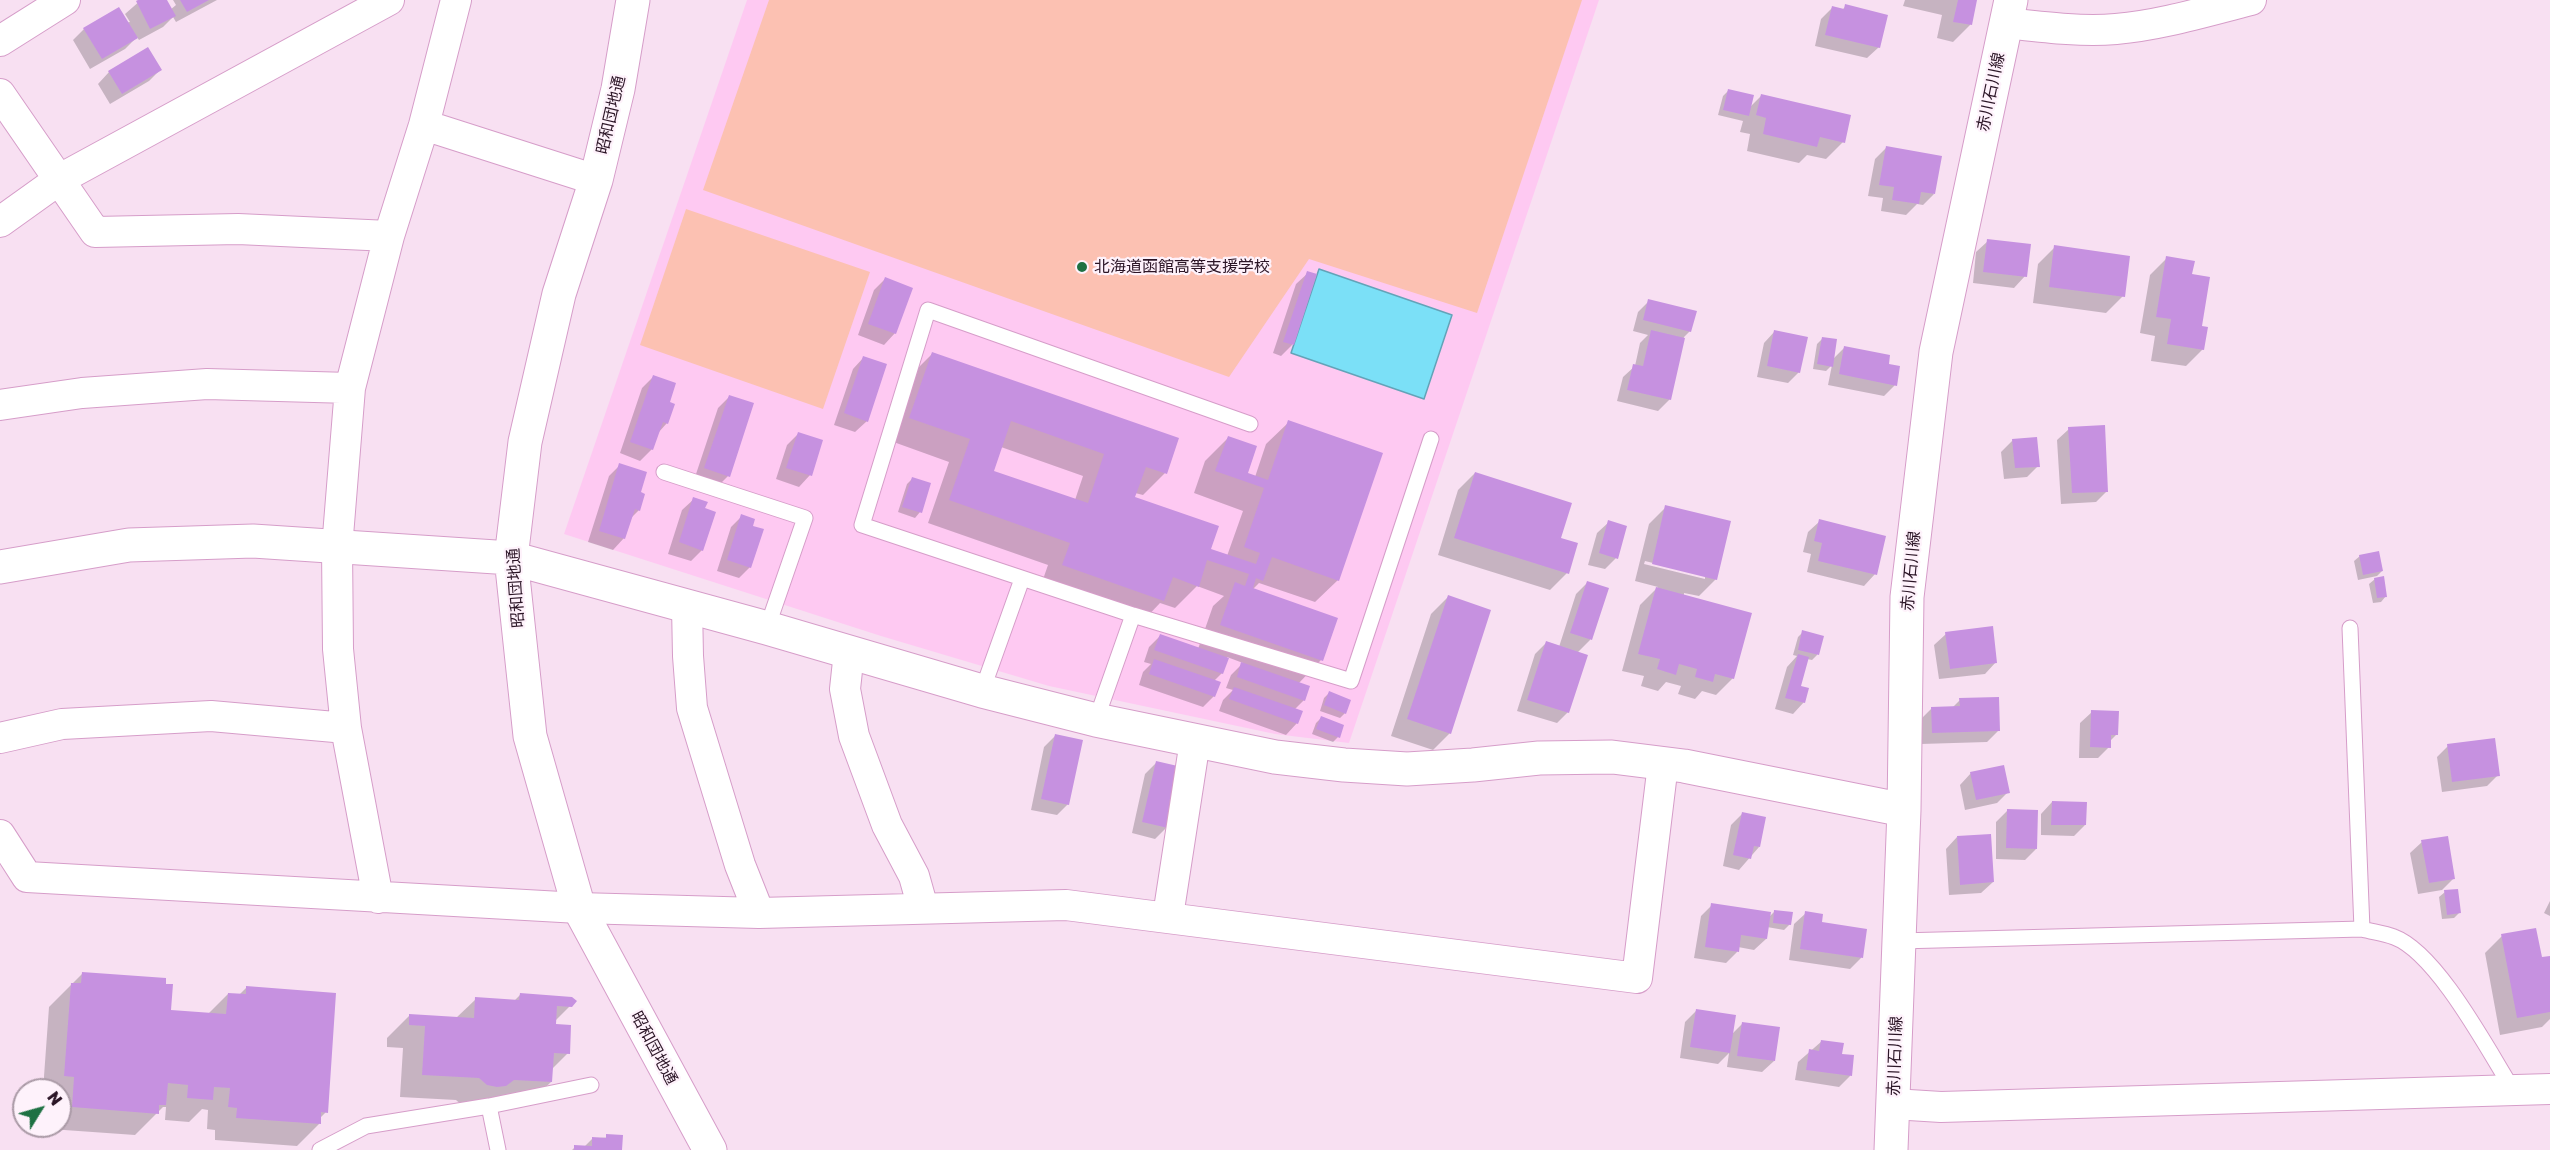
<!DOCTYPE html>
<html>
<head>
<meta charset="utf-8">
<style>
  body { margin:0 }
  #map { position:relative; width:2550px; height:1150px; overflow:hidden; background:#f8e0f2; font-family:"Golos Text",sans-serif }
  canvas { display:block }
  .north { position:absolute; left:12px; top:1078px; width:60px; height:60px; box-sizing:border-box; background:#fef2fb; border:2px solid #aa9aa6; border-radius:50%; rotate:53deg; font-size:16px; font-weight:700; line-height:24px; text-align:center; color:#2b1526 }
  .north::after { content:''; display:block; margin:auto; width:21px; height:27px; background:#1e7143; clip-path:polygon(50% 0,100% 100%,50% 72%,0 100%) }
</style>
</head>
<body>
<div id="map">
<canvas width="2550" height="1150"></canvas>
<div class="north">N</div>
</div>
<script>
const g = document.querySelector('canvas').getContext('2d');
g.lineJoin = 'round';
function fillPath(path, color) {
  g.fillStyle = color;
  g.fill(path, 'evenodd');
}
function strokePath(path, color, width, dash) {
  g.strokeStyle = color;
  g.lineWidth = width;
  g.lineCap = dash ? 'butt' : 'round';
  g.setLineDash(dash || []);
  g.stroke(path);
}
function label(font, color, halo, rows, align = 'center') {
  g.font = font + ' "Golos Text","Noto Sans JP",sans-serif';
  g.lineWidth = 4.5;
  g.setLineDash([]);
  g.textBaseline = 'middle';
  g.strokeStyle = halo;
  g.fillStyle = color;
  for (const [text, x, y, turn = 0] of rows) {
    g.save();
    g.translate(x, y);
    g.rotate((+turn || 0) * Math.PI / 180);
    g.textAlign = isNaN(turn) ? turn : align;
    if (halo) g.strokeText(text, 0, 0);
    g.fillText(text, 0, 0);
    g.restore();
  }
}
fillPath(new Path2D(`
  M 747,0 L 1599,0 L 1349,743 L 1275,734 L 1049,686 L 881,636 L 564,534 Z`), '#fec9f2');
fillPath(new Path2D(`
  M 769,0 L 1582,0 L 1477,313 L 1309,259 L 1229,377 L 703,190 Z
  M 686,209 L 870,272 L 823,409 L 640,345 Z`), '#fcc1b2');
const water = new Path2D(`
  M 1319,269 L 1452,315 L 1424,399 L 1291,353 Z`);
fillPath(water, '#7be0f7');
strokePath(water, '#63a3b8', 1.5);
fillPath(new Path2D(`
  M 141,0 L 165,0 L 170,10 L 176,5 L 173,0 L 217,0 L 176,22 L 173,17 L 163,27 L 139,40 L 137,37 L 125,49 L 90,69 L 73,40 L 84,29 L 130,22 L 125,14 Z
  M 1905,0 L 1975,0 L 1970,25 L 1953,42 L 1937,38 L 1942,15 L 1903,6 Z
  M 1846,6 L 1879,47 L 1867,58 L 1815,46 L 1821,19 L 1832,8 L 1842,10 Z
  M 160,70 L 149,81 L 110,104 L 98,84 L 109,72 Z
  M 1728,91 L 1749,108 L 1761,96 L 1843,142 L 1826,159 L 1807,155 L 1799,163 L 1747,151 L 1750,134 L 1740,132 L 1743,121 L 1718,115 L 1723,96 Z
  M 1886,148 L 1934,194 L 1923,205 L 1917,204 L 1906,215 L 1881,211 L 1883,198 L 1868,196 L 1875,159 Z
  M 1988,241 L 2025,276 L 2014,288 L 1973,283 L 1976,252 Z
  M 2055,247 L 2123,296 L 2106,313 L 2033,303 L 2038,264 Z
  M 2167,258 L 2191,276 L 2200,327 L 2203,349 L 2186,366 L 2151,361 L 2155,336 L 2140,333 L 2150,275 Z
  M 1308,273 L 1316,275 L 1292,345 L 1281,356 L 1273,353 L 1296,284 Z
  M 885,279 L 895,333 L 884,345 L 858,335 L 874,290 Z
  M 1649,301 L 1690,331 L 1684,337 L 1670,399 L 1658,411 L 1617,401 L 1623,377 L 1635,366 L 1640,343 L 1648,335 L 1633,331 L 1638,312 Z
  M 1775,331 L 1799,372 L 1788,383 L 1757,377 L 1764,343 Z
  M 1822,339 L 1832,360 L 1845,347 L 1887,365 L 1895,385 L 1884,396 L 1828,385 L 1832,365 L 1826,371 L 1813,369 L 1817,344 Z
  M 932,354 L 1165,473 L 1143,495 L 1135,493 L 1133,498 L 1209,550 L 1227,556 L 1243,511 L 1194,493 L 1205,461 L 1228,438 L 1246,474 L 1255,477 L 1266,444 L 1289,422 L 1338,580 L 1315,602 L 1259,583 L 1253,589 L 1321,660 L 1298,684 L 1304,700 L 1294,710 L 1297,723 L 1286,735 L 1219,711 L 1223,700 L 1233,690 L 1226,688 L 1231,675 L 1243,663 L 1227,657 L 1222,673 L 1214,681 L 1214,696 L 1203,707 L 1139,685 L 1143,672 L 1151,664 L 1144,662 L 1149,647 L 1160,636 L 1198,649 L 1213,606 L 1224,596 L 1197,586 L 1175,608 L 1160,603 L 1141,623 L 1040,588 L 1048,565 L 928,523 L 949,462 L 888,440 L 910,376 ZM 1001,447 L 1083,476 L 1075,500 L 992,472 Z
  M 864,357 L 867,421 L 855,432 L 834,425 L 853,369 Z
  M 653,377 L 668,403 L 667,423 L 658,433 L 652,449 L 640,461 L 620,453 L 642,388 Z
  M 729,397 L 728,476 L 717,487 L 694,480 L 718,408 Z
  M 2069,429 L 2107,491 L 2096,502 L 2061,504 L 2057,440 Z
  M 798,434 L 810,475 L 799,487 L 776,479 L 787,445 Z
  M 2013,440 L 2038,466 L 2027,477 L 2004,479 L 2001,452 Z
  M 620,465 L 639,510 L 630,519 L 624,538 L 613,550 L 588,542 L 609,476 Z
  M 1475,473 L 1567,573 L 1550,590 L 1438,555 L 1458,490 Z
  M 912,479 L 920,512 L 915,518 L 898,512 L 907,484 Z
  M 694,499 L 703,509 L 702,550 L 691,561 L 668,554 L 682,510 Z
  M 1666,507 L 1716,579 L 1699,596 L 1684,593 L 1684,596 L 1733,678 L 1716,695 L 1702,691 L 1695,699 L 1678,694 L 1681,686 L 1666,682 L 1658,691 L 1641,686 L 1644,676 L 1622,671 L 1640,605 L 1658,587 L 1635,581 L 1649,524 ZM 1645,561 L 1705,576 L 1705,579 L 1644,564 Z
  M 742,516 L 750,567 L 739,578 L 717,571 L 731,527 Z
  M 1820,521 L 1875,574 L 1864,586 L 1807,572 L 1811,554 L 1803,552 L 1808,532 Z
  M 1609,522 L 1616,558 L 1605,569 L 1588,565 L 1597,533 Z
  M 2360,556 L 2382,571 L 2377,576 L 2358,580 L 2354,561 Z
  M 2375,579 L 2386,596 L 2381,602 L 2373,603 L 2369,584 Z
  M 1587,583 L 1607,589 L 1590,640 L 1577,653 L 1568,712 L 1557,723 L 1517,711 L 1535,654 L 1546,643 L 1559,647 L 1576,594 Z
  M 1448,597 L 1450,733 L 1433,750 L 1391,736 L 1431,614 Z
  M 1803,632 L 1822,637 L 1817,655 L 1812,660 L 1807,659 L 1799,687 L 1804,702 L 1793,714 L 1775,709 L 1787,667 L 1797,656 L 1793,655 L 1798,637 Z
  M 1946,634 L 1996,662 L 1985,674 L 1939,679 L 1934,645 Z
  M 1329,693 L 1345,713 L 1340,718 L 1320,711 L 1324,698 Z
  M 1960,700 L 1998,731 L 1987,742 L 1921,744 L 1921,719 L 1932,708 L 1952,708 Z
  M 2092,712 L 2116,735 L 2110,741 L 2109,747 L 2098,758 L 2079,758 L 2080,723 Z
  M 1321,718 L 1338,737 L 1333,742 L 1312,734 L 1316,723 Z
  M 1055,736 L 1068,804 L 1057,815 L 1031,810 L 1044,747 Z
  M 2448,746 L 2498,775 L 2487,786 L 2442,792 L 2437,757 Z
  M 1156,763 L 1166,828 L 1155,839 L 1132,833 L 1145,774 Z
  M 1971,773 L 2008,792 L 1997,803 L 1965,810 L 1960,785 Z
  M 2052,802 L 2085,825 L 2074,836 L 2041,835 L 2041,814 Z
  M 2007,811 L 2036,849 L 2025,860 L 1996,859 L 1996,822 Z
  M 1743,813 L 1759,847 L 1739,870 L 1723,866 L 1731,825 Z
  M 1957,837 L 1993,882 L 1981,893 L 1949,895 L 1946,849 Z
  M 2422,842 L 2454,878 L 2442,890 L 2418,894 L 2410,853 Z
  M 2445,892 L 2459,913 L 2454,918 L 2442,919 L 2439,897 Z
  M 2550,901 L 2550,916 L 2544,913 Z
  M 1712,905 L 1769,917 L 1775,911 L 1790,924 L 1784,930 L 1767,927 L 1766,939 L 1754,950 L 1738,947 L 1737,952 L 1726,963 L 1694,958 L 1701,916 Z
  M 1806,913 L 1820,923 L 1865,930 L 1861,958 L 1850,969 L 1789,960 L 1794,924 Z
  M 2502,936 L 2540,959 L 2550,960 L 2550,1019 L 2542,1027 L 2500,1035 L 2485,953 Z
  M 82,974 L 170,1011 L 208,1014 L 228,994 L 239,995 L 247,987 L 326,1112 L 319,1119 L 319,1124 L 297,1146 L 215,1140 L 215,1130 L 207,1129 L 208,1110 L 202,1109 L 189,1122 L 165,1120 L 166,1107 L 163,1107 L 135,1135 L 50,1129 L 50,1126 L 60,1126 L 60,1090 L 43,1090 L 49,1007 Z
  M 520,995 L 575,1001 L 555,1021 L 555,1026 L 568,1053 L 551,1070 L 551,1082 L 528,1104 L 464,1107 L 456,1100 L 400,1097 L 403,1048 L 387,1047 L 387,1038 L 410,1015 L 456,1018 L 476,999 L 514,1001 Z
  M 1696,1011 L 1732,1034 L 1743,1023 L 1774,1061 L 1762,1072 L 1727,1067 L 1729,1053 L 1718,1064 L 1680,1058 L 1685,1022 Z
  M 1822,1041 L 1841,1055 L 1853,1057 L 1850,1076 L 1839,1087 L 1795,1080 L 1798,1062 Z
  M 621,1137 L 620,1150 L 572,1150 L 575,1147 L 584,1147 L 593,1138 Z`), '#0003');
fillPath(new Path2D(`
  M 138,0 L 167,0 L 176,16 L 150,29 L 136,1 Z
  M 180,0 L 209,0 L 187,12 Z
  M 1958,0 L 1977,0 L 1972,25 L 1953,22 Z
  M 1845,4 L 1888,15 L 1880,48 L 1825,35 L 1832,6 L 1844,9 Z
  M 119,7 L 138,38 L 102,59 L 83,28 Z
  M 148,47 L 162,70 L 122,94 L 108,71 Z
  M 1728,89 L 1754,95 L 1749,116 L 1723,110 Z
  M 1761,94 L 1851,115 L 1845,143 L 1820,137 L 1817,147 L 1763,134 L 1766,118 L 1756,115 Z
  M 1886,146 L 1942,156 L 1935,194 L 1921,192 L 1919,204 L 1892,200 L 1894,187 L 1879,185 Z
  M 1987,239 L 2031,244 L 2027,277 L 1983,272 Z
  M 2054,245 L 2130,256 L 2125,297 L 2049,287 Z
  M 2166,256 L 2195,261 L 2192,274 L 2210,277 L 2202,326 L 2208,327 L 2204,350 L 2167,344 L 2171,319 L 2156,317 Z
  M 1307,271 L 1317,274 L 1294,345 L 1283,342 Z
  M 885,277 L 913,288 L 896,334 L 868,324 Z
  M 1648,299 L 1697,311 L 1691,332 L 1643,320 Z
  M 1651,330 L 1685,338 L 1671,400 L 1627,390 L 1633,364 L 1643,366 Z
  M 1774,330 L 1808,337 L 1800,373 L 1767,366 Z
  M 1822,337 L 1837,339 L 1833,367 L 1817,364 Z
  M 1844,346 L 1890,355 L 1889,364 L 1900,366 L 1897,386 L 1839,374 Z
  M 932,352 L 1179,438 L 1167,474 L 1146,467 L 1135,497 L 1219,526 L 1211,549 L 1256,564 L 1260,553 L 1244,547 L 1264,488 L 1215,471 L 1228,436 L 1257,446 L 1248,473 L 1268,480 L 1288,420 L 1383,453 L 1339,581 L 1272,557 L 1263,581 L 1256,578 L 1253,588 L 1338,618 L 1323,661 L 1220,625 L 1235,582 L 1245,586 L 1249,574 L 1207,560 L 1199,587 L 1173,577 L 1164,601 L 1062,565 L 1070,543 L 949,500 L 970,439 L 909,418 ZM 1011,421 L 1104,454 L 1088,503 L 994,471 Z
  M 863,356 L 887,364 L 868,422 L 844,413 Z
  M 653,375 L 676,383 L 670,402 L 675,404 L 668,424 L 663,422 L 653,450 L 630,442 Z
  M 729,395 L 754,403 L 730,477 L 704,468 Z
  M 2105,425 L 2108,492 L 2072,493 L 2068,427 Z
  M 798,432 L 823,440 L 812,476 L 786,468 Z
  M 2037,437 L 2040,467 L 2015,468 L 2012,439 Z
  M 619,463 L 647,472 L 641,492 L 645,494 L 640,511 L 635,509 L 625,539 L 599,531 Z
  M 1475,472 L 1572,503 L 1561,538 L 1578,543 L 1569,574 L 1454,538 Z
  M 912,477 L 931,483 L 922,513 L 902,507 Z
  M 693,497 L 708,502 L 705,508 L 716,512 L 703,551 L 679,542 Z
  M 1665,505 L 1731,521 L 1717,580 L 1652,564 Z
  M 741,514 L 755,519 L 753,526 L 764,529 L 751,568 L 727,560 Z
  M 1819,519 L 1886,536 L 1877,575 L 1818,561 L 1822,543 L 1814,541 Z
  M 1608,520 L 1627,526 L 1618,559 L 1599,553 Z
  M 2379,551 L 2383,571 L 2363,575 L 2359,555 Z
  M 2384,576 L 2387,597 L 2377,598 L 2374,578 Z
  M 1587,581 L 1609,588 L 1592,640 L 1570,633 Z
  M 1656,587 L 1752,613 L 1734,679 L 1715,674 L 1713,682 L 1695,677 L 1697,669 L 1679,664 L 1676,675 L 1657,669 L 1660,659 L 1638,654 Z
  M 1448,595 L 1491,610 L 1451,734 L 1407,719 Z
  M 1993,626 L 1997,663 L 1950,669 L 1945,632 Z
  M 1802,630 L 1824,636 L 1819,655 L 1798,650 Z
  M 1160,634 L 1229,658 L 1223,674 L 1154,650 Z
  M 1546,641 L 1588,655 L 1569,713 L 1527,700 Z
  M 1798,654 L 1809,657 L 1801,686 L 1809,688 L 1805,703 L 1785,698 Z
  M 1154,659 L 1221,682 L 1215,697 L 1149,674 Z
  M 1241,662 L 1310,686 L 1305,701 L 1237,677 Z
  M 1234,687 L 1303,711 L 1298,724 L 1229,699 Z
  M 1329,691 L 1351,700 L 1346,714 L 1324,705 Z
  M 1999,697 L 2000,731 L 1932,733 L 1931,707 L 1960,706 L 1959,698 Z
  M 2091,710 L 2119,711 L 2118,735 L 2111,735 L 2111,748 L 2090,747 Z
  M 1321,716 L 1344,725 L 1340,738 L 1316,729 Z
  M 1055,734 L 1083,740 L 1069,805 L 1041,799 Z
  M 2495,738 L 2500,776 L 2452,782 L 2447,744 Z
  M 1156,761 L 1182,767 L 1168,828 L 1142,822 Z
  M 2004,765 L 2010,793 L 1976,800 L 1970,772 Z
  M 2052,801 L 2087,802 L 2086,825 L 2051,825 Z
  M 2007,809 L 2038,810 L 2037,849 L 2006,848 Z
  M 1742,812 L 1766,817 L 1760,847 L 1754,846 L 1751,859 L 1733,855 Z
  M 1991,834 L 1994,882 L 1960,885 L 1957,836 Z
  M 2448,836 L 2455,879 L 2429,883 L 2421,840 Z
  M 2458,889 L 2461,913 L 2447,915 L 2444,890 Z
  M 1711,903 L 1771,912 L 1767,939 L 1741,935 L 1739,952 L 1705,947 Z
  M 1774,910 L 1793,912 L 1791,925 L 1773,923 Z
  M 1805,911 L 1823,914 L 1822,922 L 1867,929 L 1863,958 L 1800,949 Z
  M 2536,928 L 2542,957 L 2550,956 L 2550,1012 L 2517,1018 L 2501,934 Z
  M 82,972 L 166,978 L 166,984 L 173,984 L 171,1010 L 226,1014 L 228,993 L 246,994 L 246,986 L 336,993 L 328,1113 L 321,1112 L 321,1124 L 236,1118 L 237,1108 L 228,1107 L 230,1088 L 214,1087 L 213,1100 L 187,1098 L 188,1085 L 168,1083 L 166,1105 L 159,1105 L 159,1114 L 72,1107 L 74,1077 L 64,1076 L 71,983 L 81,983 Z
  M 520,993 L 572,997 L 577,1001 L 572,1007 L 557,1006 L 556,1024 L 571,1025 L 570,1054 L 554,1053 L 552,1082 L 514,1080 L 506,1086 L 497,1087 L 487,1085 L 479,1078 L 422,1075 L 425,1026 L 409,1025 L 409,1014 L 474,1018 L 475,997 L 519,1000 Z
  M 1696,1009 L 1736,1015 L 1730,1053 L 1690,1047 Z
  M 1742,1022 L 1780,1027 L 1775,1061 L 1737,1056 Z
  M 1821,1040 L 1844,1043 L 1842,1054 L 1854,1055 L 1852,1076 L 1806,1070 L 1809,1049 L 1819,1051 Z
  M 606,1134 L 623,1135 L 622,1150 L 574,1150 L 574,1145 L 592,1146 L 592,1137 L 606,1138 Z`), '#c691e0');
const service = new Path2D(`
  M 1250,424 L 928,310 L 862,525 L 1133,615 L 1351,681 L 1431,439
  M 664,472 L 805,518 L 767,628
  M 2350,628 L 2362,929
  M 982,691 L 1022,579
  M 1096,720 L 1133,615
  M 1899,941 L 2362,929 C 2373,932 2384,933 2394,937 C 2437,953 2488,1050 2513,1090
  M 489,1106 L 498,1150
  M 320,1150 L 366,1126 L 489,1106 L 591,1085`);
const minor = new Path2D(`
  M 2007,23 C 2043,27 2080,32 2116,29 C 2162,25 2207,11 2251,0
  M 0,41 L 65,0
  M 0,94 L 95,232 L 238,229 L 389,236
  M 424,125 L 596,180
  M 0,222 L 60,179 L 389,0
  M 0,405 L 82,393 L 207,384 L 350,388
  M 687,606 L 688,656 L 692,708 L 740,865 L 759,913
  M 849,652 L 845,689 L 854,736 L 887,825 L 914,876 L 923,908
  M 0,738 L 62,724 L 211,716 L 346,728
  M 0,835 L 27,877 L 579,908 L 759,913 L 1066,905 L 1637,978 L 1663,764
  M 378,898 L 346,728 L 338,649 L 337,548 L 350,388 L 389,236 L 424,125 L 456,0
  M 1168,916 L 1195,741
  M 1893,1104 L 1941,1107 L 2550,1089`);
const tertiary = new Path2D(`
  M 633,0 L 618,89 L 596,180 L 559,294 L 525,442 L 511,558 L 530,736 L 579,908 L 710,1150
  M 0,567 L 129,545 L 253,541 L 511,558 L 767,628 L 982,691 L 1096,720 L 1275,757 L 1344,765 L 1407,769 L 1473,765 L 1539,758 L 1612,757 L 1684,766 L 1904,810
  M 1891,1150 L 1904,810 L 1907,597 L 1936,352 L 2011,0`);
strokePath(service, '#d69dc9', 17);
strokePath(minor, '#d69dc9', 32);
strokePath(tertiary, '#d69dc9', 35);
strokePath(service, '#fff', 15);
strokePath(minor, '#fff', 30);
strokePath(tertiary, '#fff', 33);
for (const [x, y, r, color] of [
  [1082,267,6,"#1e7143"]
]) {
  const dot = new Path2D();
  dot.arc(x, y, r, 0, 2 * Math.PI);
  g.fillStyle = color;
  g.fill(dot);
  strokePath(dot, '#fef2fb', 2);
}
label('16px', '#2b1526', '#fef2fb', [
  ["赤川石川線",1991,92,-78],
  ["昭和団地通",611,115,-77],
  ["赤川石川線",1911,571,-85],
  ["昭和団地通",516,588,-94],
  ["昭和団地通",654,1048,62],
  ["赤川石川線",1895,1056,-88]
]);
label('16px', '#2b1526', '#fef2fb', [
  ["北海道函館高等支援学校",1094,267]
], 'left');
</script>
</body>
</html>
